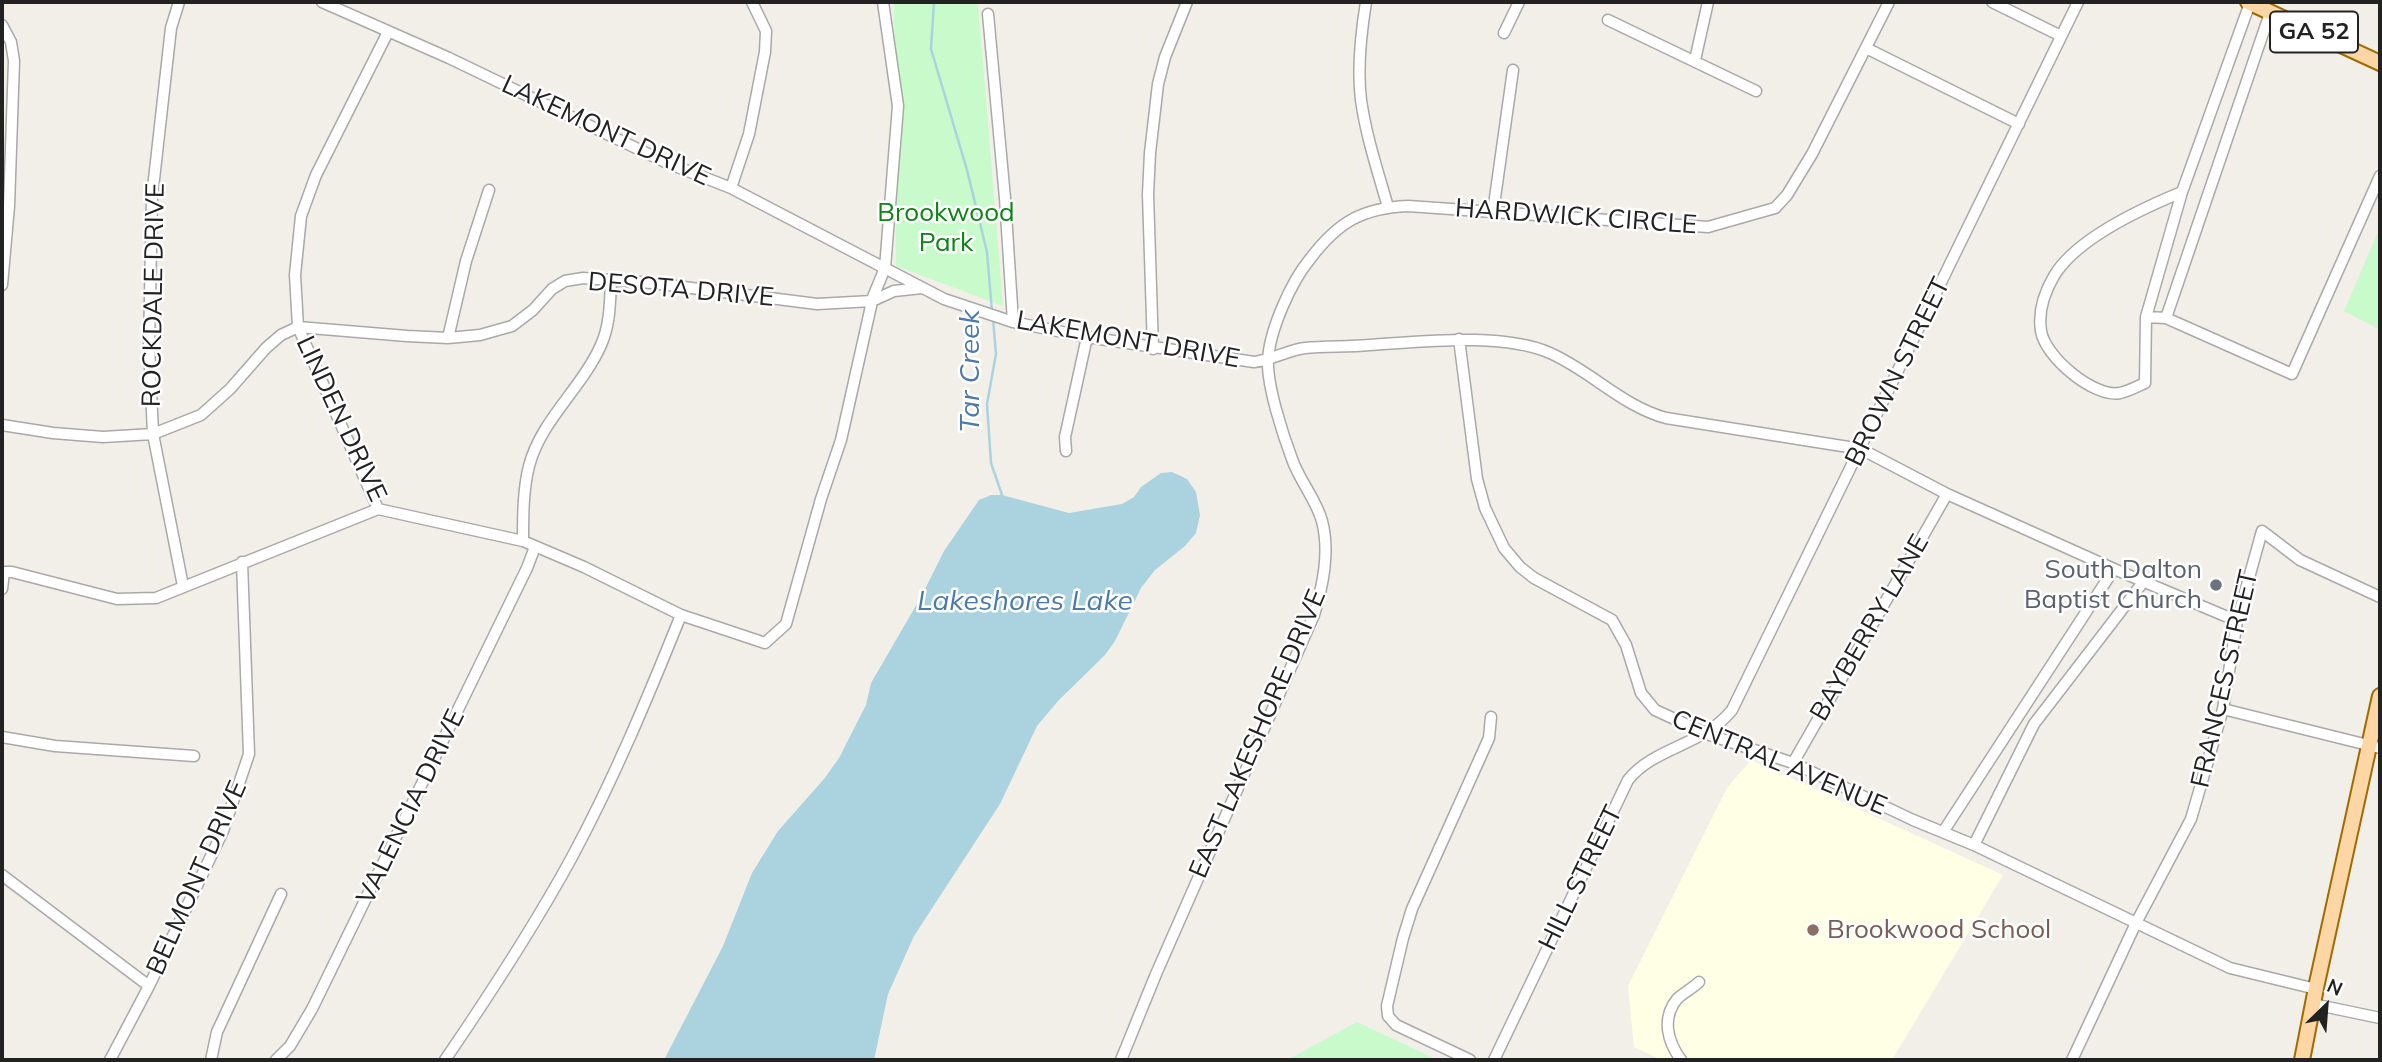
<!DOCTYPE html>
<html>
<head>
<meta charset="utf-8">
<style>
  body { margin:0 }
  #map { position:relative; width:2382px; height:1062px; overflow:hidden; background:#f2efe9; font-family:Mulish,sans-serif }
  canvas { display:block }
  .frame { position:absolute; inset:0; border:4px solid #222; pointer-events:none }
  .north { position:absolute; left:2291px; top:971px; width:70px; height:70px; -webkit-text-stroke:5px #fff; paint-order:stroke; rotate:25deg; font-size:19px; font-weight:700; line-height:28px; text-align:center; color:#222 }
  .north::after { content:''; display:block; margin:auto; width:24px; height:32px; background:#222; clip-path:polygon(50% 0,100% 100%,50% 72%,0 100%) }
</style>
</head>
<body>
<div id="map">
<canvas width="2382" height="1062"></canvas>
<div class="frame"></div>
<div class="north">N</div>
</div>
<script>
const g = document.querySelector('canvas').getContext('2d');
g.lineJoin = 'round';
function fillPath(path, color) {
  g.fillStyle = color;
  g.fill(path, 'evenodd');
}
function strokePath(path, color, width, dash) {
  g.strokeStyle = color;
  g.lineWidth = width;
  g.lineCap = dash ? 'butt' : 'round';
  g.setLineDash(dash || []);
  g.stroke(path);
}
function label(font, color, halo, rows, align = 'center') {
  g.font = font + ' Mulish,sans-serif';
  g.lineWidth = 5;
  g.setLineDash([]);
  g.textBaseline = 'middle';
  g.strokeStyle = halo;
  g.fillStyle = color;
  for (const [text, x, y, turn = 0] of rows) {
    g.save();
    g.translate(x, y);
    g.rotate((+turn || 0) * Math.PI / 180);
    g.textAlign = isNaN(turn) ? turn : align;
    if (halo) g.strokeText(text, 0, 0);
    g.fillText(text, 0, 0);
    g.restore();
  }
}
fillPath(new Path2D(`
  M 1751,760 L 2003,875 L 1892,1060 L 1662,1060 L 1634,1047 L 1628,986 L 1727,788 Z`), '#ffffe5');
fillPath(new Path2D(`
  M 894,2 L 978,2 L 1003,306 L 896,266 Z
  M 2380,227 L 2380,330 L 2344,311 Z
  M 1357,1022 L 1438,1060 L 1287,1060 Z`), '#c8facc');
fillPath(new Path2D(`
  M 1172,472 L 1187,479 L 1196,492 L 1200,515 L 1196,533 L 1185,546 L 1155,570 L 1141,588 L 1115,641 L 1105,655 L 1058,701 L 1037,726 L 1000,804 L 914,936 L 888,994 L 874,1060 L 664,1060 L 723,946 L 752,873 L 778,831 L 824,779 L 839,758 L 866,705 L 871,683 L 921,597 L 944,551 L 979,500 L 991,495 L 1002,495 L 1069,513 L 1122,504 L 1134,497 L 1141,487 L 1161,473 Z`), '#aad3df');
strokePath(new Path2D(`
  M 934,2 L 931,49 L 967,170 L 987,252 L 992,312
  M 993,319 L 996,354 L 987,404 L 991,463 L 1002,495`), '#aad3df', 2.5);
const minor = new Path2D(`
  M 179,2 L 171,28 L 152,197 L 149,346 L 153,434 L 183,586
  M 322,2 L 449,58 L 665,162 L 731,188 L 944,299 L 1013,322 L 1087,337 L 1254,362 C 1272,360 1288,350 1305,348 C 1326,346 1348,347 1369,345 C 1422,342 1501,332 1550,353 C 1591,371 1622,406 1666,418 L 1861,449 L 1947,494 L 2114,569 L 2237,621
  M 1366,2 C 1361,33 1357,69 1361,100 C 1366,136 1378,172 1388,207
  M 1992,2 L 2061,36
  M 988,14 L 1005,198 L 1013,322
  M 1608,20 L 1756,91
  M 2,25 L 11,42 L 14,61 L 9,206 L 2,285
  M 388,32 L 316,175 L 301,216 L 295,275 L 298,327 L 378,509 L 523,541 L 584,567 L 681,615 L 765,643 L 786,624 L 821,499 L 841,440 L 873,297 L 885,268 L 898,106 L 883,2
  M 1504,33 L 1519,2
  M 1866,48 L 2019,124
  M 1695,60 L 1708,2
  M 731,188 L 749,134 L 765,52 L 766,31 L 752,2
  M 2182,192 C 2143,208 2076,239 2054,276 C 2044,293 2038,312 2041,331 C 2045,357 2094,398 2120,393 C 2129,391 2138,386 2145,383 L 2146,317 L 2182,192 L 2250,3
  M 1493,212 L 1513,70
  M 2146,317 L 2166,318 L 2292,374 L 2380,176
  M 2166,318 L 2270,13
  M 448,338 L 466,261 L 489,190
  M 1459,339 L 1477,479 L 1485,508 L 1504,548 L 1520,567 L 1534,578 L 1612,620 L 1626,645 L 1641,693 L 1655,710 L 1707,734 L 1793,763 L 1913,820 L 1974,845 L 2230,968 L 2316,989
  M 1153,349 L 1148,194 L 1150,153 L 1158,84 L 1165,57 L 1187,2
  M 2,425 L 53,433 L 103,437 L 153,434 L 201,415 L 230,389 L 266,348 L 281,335 L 298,327 L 407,336 L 448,338 L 480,335 L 512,326 L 533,310 L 552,289 L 565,281 L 583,278 L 652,283 L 817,304 L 872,301 L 894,291 L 922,288
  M 1066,451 L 1065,437 L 1087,337
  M 523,541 C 523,516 523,490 529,466 C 541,420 582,388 601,345 C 610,325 610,303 611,281
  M 2,572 L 12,572 L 117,599 L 156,598 L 378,509
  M 2,589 L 4,572
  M 2223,709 L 2380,748
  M 2,737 L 55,746 L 194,756
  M 1793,763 L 1947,494
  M 1943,832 L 2114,569
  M 1974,845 L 2034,724 L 2144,581
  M 2,875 L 149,986
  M 2313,1004 L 2380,1018
  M 110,1060 L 149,986 L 223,831 L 249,754 L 242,562
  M 211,1060 L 217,1032 L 281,894
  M 276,1060 L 290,1046 L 312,1009 L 527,568 L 535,547
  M 445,1060 C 490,994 534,927 572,857 C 614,779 648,697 681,615
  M 1121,1060 L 1156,974 L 1314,615 C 1323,585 1330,552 1322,521 C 1316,499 1299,480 1292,459 C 1283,435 1267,386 1268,361 C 1269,331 1291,282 1310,259 C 1338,222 1362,208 1408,206 L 1708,227 L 1775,208 L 1787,195 L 1812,154 L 1889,2
  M 1470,1060 L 1396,1025 L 1388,1016 L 1387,1006 L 1403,938 L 1412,909 L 1489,738 L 1491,717
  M 1494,1060 L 1628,780 C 1654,747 1703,746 1732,710 L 2078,2
  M 1681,1060 C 1668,1042 1661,1019 1677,999 C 1683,993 1693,988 1699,982
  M 2072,1060 L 2136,923 L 2191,819 L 2223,709 L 2237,621 L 2262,531 L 2300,560 L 2380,597`);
const primary = new Path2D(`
  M 2248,2 L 2380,63
  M 2302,1060 L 2317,983 L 2380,696`);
strokePath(minor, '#a9a9a9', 13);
strokePath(primary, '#a06b00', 18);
strokePath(minor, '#fff', 10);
strokePath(primary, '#fcd6a4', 14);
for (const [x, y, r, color] of [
  [2216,585,7,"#6b7280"],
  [1813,930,7,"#8d6e63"]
]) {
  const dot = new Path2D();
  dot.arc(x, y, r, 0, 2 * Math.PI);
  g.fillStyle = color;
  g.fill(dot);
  strokePath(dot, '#fff', 2.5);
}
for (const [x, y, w] of [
  [2314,32,88]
]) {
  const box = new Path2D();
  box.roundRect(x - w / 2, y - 20.5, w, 41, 5);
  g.fillStyle = '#fff';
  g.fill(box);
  strokePath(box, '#222', 2);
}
label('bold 24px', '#222', null, [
  ["GA 52",2314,32]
]);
label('26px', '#222', '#fff', [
  ["LAKEMONT DRIVE",606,131,25],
  ["HARDWICK CIRCLE",1576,217,4],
  ["DESOTA DRIVE",681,290,5],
  ["ROCKDALE DRIVE",154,295,-89],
  ["LAKEMONT DRIVE",1128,340,10],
  ["BROWN STREET",1898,372,-64],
  ["LINDEN DRIVE",341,419,65],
  ["BAYBERRY LANE",1870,628,-60],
  ["FRANCES STREET",2225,679,-77],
  ["EAST LAKESHORE DRIVE",1258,734,-67],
  ["CENTRAL AVENUE",1779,763,23],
  ["VALENCIA DRIVE",411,807,-64],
  ["BELMONT DRIVE",197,878,-66],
  ["HILL STREET",1581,878,-64]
]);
label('26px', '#0c8416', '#fff', [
  ["Brookwood",946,213],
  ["Park",946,243]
]);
label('26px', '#5b616d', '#fff', [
  ["South Dalton",2202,570],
  ["Baptist Church",2202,600]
], 'right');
label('26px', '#785e54', '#fff', [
  ["Brookwood School",1827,930]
], 'left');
label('italic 28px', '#4a7aab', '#fff', [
  ["Tar Creek",971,371,-90],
  ["Lakeshores Lake",1025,602]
]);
</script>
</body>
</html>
